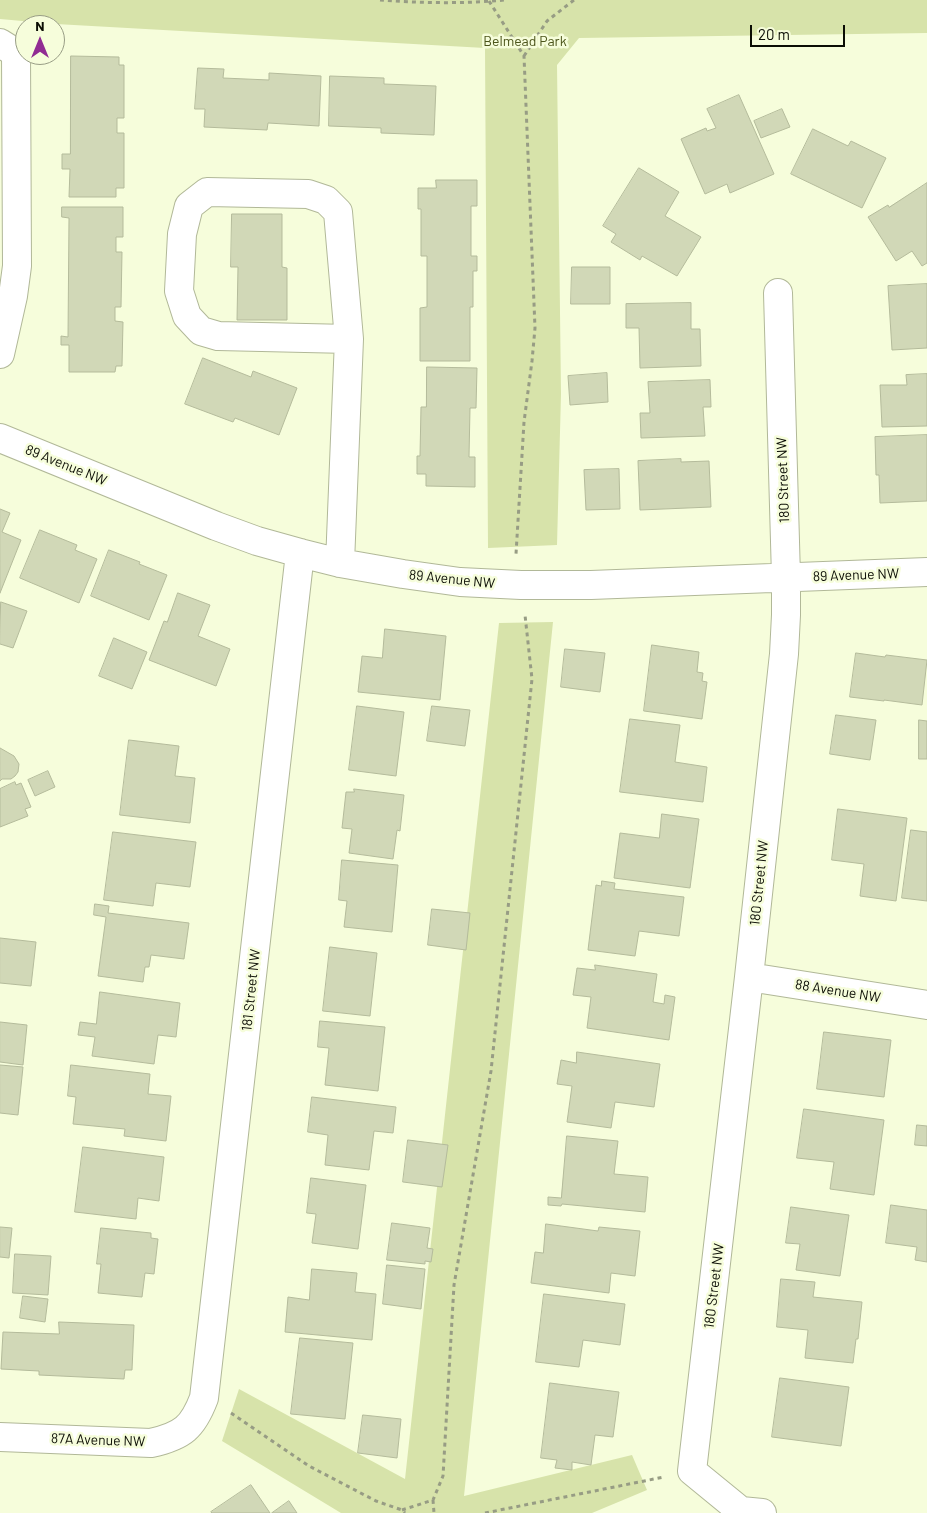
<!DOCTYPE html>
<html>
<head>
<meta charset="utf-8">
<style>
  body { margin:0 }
  #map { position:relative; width:927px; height:1513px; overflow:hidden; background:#f6fddb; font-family:Barlow,sans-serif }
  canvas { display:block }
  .north { position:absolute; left:15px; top:15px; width:50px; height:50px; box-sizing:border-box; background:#f6fddb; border:1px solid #989d85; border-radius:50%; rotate:0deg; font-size:14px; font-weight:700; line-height:20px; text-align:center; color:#0b0d04 }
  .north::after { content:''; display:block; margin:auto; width:18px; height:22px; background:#912c93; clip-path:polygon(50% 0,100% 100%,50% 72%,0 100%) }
  .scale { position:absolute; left:750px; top:25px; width:95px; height:22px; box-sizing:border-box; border:2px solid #0b0d04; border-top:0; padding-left:6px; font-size:15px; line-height:18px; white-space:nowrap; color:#0b0d04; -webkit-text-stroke:4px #f6fddb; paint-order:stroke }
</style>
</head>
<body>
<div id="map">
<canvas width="927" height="1513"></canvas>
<div class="north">N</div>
<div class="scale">20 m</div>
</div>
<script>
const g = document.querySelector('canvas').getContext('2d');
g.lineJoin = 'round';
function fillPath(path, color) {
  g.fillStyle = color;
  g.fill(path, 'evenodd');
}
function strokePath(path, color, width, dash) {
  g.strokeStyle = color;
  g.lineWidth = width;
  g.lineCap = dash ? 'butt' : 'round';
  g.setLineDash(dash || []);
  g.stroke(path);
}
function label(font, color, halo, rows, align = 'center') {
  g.font = font + ' Barlow,sans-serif';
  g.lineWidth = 5;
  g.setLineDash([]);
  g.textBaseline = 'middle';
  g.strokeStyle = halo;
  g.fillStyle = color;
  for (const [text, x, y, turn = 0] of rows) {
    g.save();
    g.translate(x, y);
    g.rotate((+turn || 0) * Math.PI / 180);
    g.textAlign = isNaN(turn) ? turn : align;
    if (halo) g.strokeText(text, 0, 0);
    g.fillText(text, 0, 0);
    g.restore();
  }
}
fillPath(new Path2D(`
  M 0,0 L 927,0 L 927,33 L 579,38 L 557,65 L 561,394 L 557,545 L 488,548 L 485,48 L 56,24 L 0,19 Z
  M 553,622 L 464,1496 L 632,1455 L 647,1490 L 592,1513 L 341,1513 L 222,1441 L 239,1389 L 405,1479 L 499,623 Z`), '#d7e3aa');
const building = new Path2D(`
  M 71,56 L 119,57 L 119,65 L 124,65 L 124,118 L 117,118 L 117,133 L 124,133 L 124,188 L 116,188 L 116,197 L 69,197 L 70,169 L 62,169 L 62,154 L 70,154 Z
  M 198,68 L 224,69 L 223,78 L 269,80 L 269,73 L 321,76 L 319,126 L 268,123 L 267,130 L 204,127 L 205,109 L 195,109 Z
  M 330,76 L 384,78 L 384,84 L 436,86 L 434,135 L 381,133 L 381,128 L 329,126 Z
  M 739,95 L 774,174 L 730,193 L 727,184 L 705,194 L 681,139 L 706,128 L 707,131 L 716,128 L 707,109 Z
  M 782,109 L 790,127 L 761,138 L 754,121 Z
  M 813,129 L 848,146 L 851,141 L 886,158 L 862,208 L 791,174 Z
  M 639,168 L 679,192 L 665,216 L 701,237 L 677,276 L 642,256 L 640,260 L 611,242 L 616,234 L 603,226 Z
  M 436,180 L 477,180 L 477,206 L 471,206 L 471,256 L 477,256 L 477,271 L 473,271 L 473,307 L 470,307 L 470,361 L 420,361 L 420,308 L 427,307 L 427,256 L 421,256 L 421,209 L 418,209 L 418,188 L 436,188 Z
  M 927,183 L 927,263 L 922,266 L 912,251 L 896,261 L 868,217 L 888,205 L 889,207 Z
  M 62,207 L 123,207 L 123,237 L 116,237 L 116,252 L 122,252 L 121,307 L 115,307 L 115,321 L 123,322 L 122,366 L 116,366 L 115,372 L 69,372 L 69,345 L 61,345 L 61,336 L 68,337 L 69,218 L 62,217 Z
  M 232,214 L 282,214 L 282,267 L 287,268 L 287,320 L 237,320 L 238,267 L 231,267 Z
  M 572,267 L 610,267 L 610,304 L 571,304 Z
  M 927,284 L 927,348 L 892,350 L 888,286 Z
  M 691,303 L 691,329 L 700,329 L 701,366 L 640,368 L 639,328 L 626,328 L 626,304 Z
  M 203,358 L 251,377 L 253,371 L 297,388 L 279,435 L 235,418 L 233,422 L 185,404 Z
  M 427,367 L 477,368 L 476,408 L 470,408 L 469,457 L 475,457 L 475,487 L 426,486 L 426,474 L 417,474 L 417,456 L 420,456 L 421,407 L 426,407 Z
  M 607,373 L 608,402 L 570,405 L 568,376 Z
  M 927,374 L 927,426 L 882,427 L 880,385 L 907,385 L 906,375 Z
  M 710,380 L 711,407 L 703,407 L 705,436 L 641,438 L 640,413 L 650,413 L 648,382 Z
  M 927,435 L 927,501 L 880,503 L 879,475 L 876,475 L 875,437 Z
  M 681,459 L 681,462 L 709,461 L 711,507 L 640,510 L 638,461 Z
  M 619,469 L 620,509 L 586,510 L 584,470 Z
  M 0,509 L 10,513 L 2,532 L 21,540 L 0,593 Z
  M 40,530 L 77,545 L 75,550 L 97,559 L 79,603 L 20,578 Z
  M 109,550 L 140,562 L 139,564 L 167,575 L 149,620 L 91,596 Z
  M 178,593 L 210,605 L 198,636 L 230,649 L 216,686 L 149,660 L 164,621 L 167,622 Z
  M 1,602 L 27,611 L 13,648 L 0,644 Z
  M 385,629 L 446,636 L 440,700 L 358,692 L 362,656 L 382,658 Z
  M 114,638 L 147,652 L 132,689 L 99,676 Z
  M 652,645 L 699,652 L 697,672 L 703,673 L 702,681 L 707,682 L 702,719 L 644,711 Z
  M 565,649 L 605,653 L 600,692 L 561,687 Z
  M 856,653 L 885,657 L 886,655 L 927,660 L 922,705 L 884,700 L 884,701 L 850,697 Z
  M 357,706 L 404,712 L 396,776 L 349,770 Z
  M 432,706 L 470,710 L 465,746 L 427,741 Z
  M 836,715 L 876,720 L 870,760 L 830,754 Z
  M 630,719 L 680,725 L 675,762 L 707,767 L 703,802 L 620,792 Z
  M 919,720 L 927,721 L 927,759 L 919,759 Z
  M 129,740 L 179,746 L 175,776 L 195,778 L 190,823 L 120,815 Z
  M 0,748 L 14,756 L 19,764 L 18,772 L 15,776 L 11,779 L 2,779 L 0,781 Z
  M 48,771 L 55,787 L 35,796 L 28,780 Z
  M 15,782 L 16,785 L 21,783 L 31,807 L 25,809 L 28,816 L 0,827 L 0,789 Z
  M 354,789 L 404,795 L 400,831 L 397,830 L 393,859 L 349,853 L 352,829 L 342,828 L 346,792 L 354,792 Z
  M 838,809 L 907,818 L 896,901 L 860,896 L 864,864 L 832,860 Z
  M 662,814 L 699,819 L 690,888 L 614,878 L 620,833 L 659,838 Z
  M 911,830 L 927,832 L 927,901 L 902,898 Z
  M 113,832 L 196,842 L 190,887 L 156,883 L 153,906 L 104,900 Z
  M 342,860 L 398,865 L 392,932 L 344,927 L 347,901 L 339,900 Z
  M 602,881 L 615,883 L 614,889 L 684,897 L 679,936 L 639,931 L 635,956 L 588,950 L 596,885 L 601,886 Z
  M 95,904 L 109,906 L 108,913 L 189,923 L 184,959 L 151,955 L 149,967 L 145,967 L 143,982 L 98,976 L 106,917 L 94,915 Z
  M 432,909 L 470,913 L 466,950 L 428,945 Z
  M 0,938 L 36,942 L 31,986 L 0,983 Z
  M 330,947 L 377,953 L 370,1016 L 323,1011 Z
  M 595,965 L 657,974 L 653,1002 L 664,1004 L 665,995 L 675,997 L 669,1040 L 587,1028 L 591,997 L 573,995 L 577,968 L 595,970 Z
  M 100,992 L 180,1003 L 176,1037 L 158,1035 L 154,1064 L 92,1056 L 95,1037 L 78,1035 L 80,1022 L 96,1024 Z
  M 320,1021 L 385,1027 L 378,1091 L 325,1085 L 329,1048 L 318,1047 Z
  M 0,1022 L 27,1025 L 23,1065 L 0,1062 Z
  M 824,1032 L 891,1040 L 884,1097 L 817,1089 Z
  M 577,1052 L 660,1064 L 654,1107 L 615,1102 L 611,1128 L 567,1122 L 572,1086 L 557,1084 L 561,1060 L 576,1063 Z
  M 0,1065 L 23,1067 L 18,1115 L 0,1113 Z
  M 71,1065 L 150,1074 L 148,1094 L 171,1096 L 166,1141 L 124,1136 L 125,1129 L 73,1124 L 76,1097 L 68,1096 Z
  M 312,1097 L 396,1107 L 393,1133 L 374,1131 L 369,1170 L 325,1165 L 328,1135 L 308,1132 Z
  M 804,1109 L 884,1120 L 874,1195 L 830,1189 L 834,1162 L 797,1158 Z
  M 917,1125 L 927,1126 L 927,1146 L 915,1145 Z
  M 567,1136 L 618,1141 L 614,1174 L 648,1177 L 645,1212 L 562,1204 L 561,1206 L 548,1205 L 548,1197 L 561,1198 Z
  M 408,1140 L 448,1145 L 442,1187 L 403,1182 Z
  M 83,1147 L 164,1157 L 159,1201 L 138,1198 L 136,1219 L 75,1212 Z
  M 311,1178 L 366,1185 L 358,1249 L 312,1243 L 316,1214 L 307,1213 Z
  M 891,1205 L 927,1210 L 927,1262 L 915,1260 L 917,1247 L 886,1243 Z
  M 791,1207 L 849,1215 L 840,1276 L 796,1270 L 800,1244 L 786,1243 Z
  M 392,1223 L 430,1228 L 427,1248 L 433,1249 L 431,1262 L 425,1261 L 425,1264 L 387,1260 Z
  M 546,1224 L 598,1231 L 599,1227 L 640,1231 L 635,1276 L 611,1273 L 609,1293 L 531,1283 L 535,1252 L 543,1253 Z
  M 0,1227 L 12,1228 L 9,1258 L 0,1257 Z
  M 101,1228 L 151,1233 L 151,1238 L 158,1239 L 154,1274 L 145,1273 L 142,1297 L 98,1293 L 101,1264 L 97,1264 Z
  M 15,1254 L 51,1256 L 48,1295 L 13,1293 Z
  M 387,1265 L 425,1269 L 421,1309 L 383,1304 Z
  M 312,1269 L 357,1273 L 355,1292 L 376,1294 L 372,1340 L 285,1332 L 288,1297 L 309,1300 Z
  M 781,1279 L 815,1282 L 813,1297 L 862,1302 L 858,1339 L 856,1339 L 853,1363 L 805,1358 L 808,1330 L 777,1327 Z
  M 544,1294 L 625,1304 L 620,1345 L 583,1340 L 579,1367 L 536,1362 Z
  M 23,1296 L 48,1299 L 45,1322 L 20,1318 Z
  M 59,1322 L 134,1325 L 132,1370 L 125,1370 L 124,1379 L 39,1375 L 39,1371 L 1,1369 L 3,1332 L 59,1334 Z
  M 300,1338 L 353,1343 L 345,1419 L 291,1414 Z
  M 780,1378 L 849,1387 L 841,1446 L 772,1437 Z
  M 550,1383 L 619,1392 L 613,1437 L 595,1435 L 591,1465 L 572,1462 L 572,1470 L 555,1468 L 557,1460 L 541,1458 Z
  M 363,1415 L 401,1419 L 397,1458 L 358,1453 Z
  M 251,1485 L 270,1513 L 212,1513 L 211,1512 Z
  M 289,1501 L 297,1513 L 272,1513 Z`);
fillPath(building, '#d1d8b7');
strokePath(building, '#b4bb9b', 1);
const minor = new Path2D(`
  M 0,43 L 16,53 L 17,266 L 13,296 L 0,354
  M 0,438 L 216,526 L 257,541 L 300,553 L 340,563 L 403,574 L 460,582 L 521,585 L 591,585 L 927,572
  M 340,563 L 349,339 L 218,336 L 201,331 L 187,316 L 179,291 L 182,234 L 189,206 L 207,192 L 308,194 L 326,200 L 338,212 L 349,339
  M 749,977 L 927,1005
  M 0,1437 L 151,1443 C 183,1436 193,1427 204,1398 L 300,553
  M 762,1513 L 741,1511 L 692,1471 L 749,977 L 784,654 L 786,615 L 786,577 L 778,293`);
strokePath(minor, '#b1b898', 30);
strokePath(new Path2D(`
  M 380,0 C 420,3 464,4 504,0
  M 489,1 L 524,56 L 535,328 L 532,361 L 524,422 L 516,554
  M 524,56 L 547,21 L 574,0
  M 231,1413 L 309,1466 L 376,1501 L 402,1510 L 405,1513
  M 433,1500 L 434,1513
  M 402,1510 L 433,1500 L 443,1476 L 454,1285 L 491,1071 L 532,679 L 525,615
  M 485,1513 L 664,1477`), '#979c84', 3, [4, 4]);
strokePath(minor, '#fff', 28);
label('14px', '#4b541a', '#f6fddb', [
  ["Belmead Park",525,41]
]);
label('14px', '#0b0d04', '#f6fddb', [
  ["89 Avenue NW",66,465,22],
  ["180 Street NW",783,480,-92],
  ["89 Avenue NW",856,575,-2],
  ["89 Avenue NW",452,579,6],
  ["180 Street NW",759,883,-84],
  ["181 Street NW",251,990,-84],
  ["88 Avenue NW",838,991,9],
  ["180 Street NW",714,1286,-83],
  ["87A Avenue NW",98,1440,2]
]);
</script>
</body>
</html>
